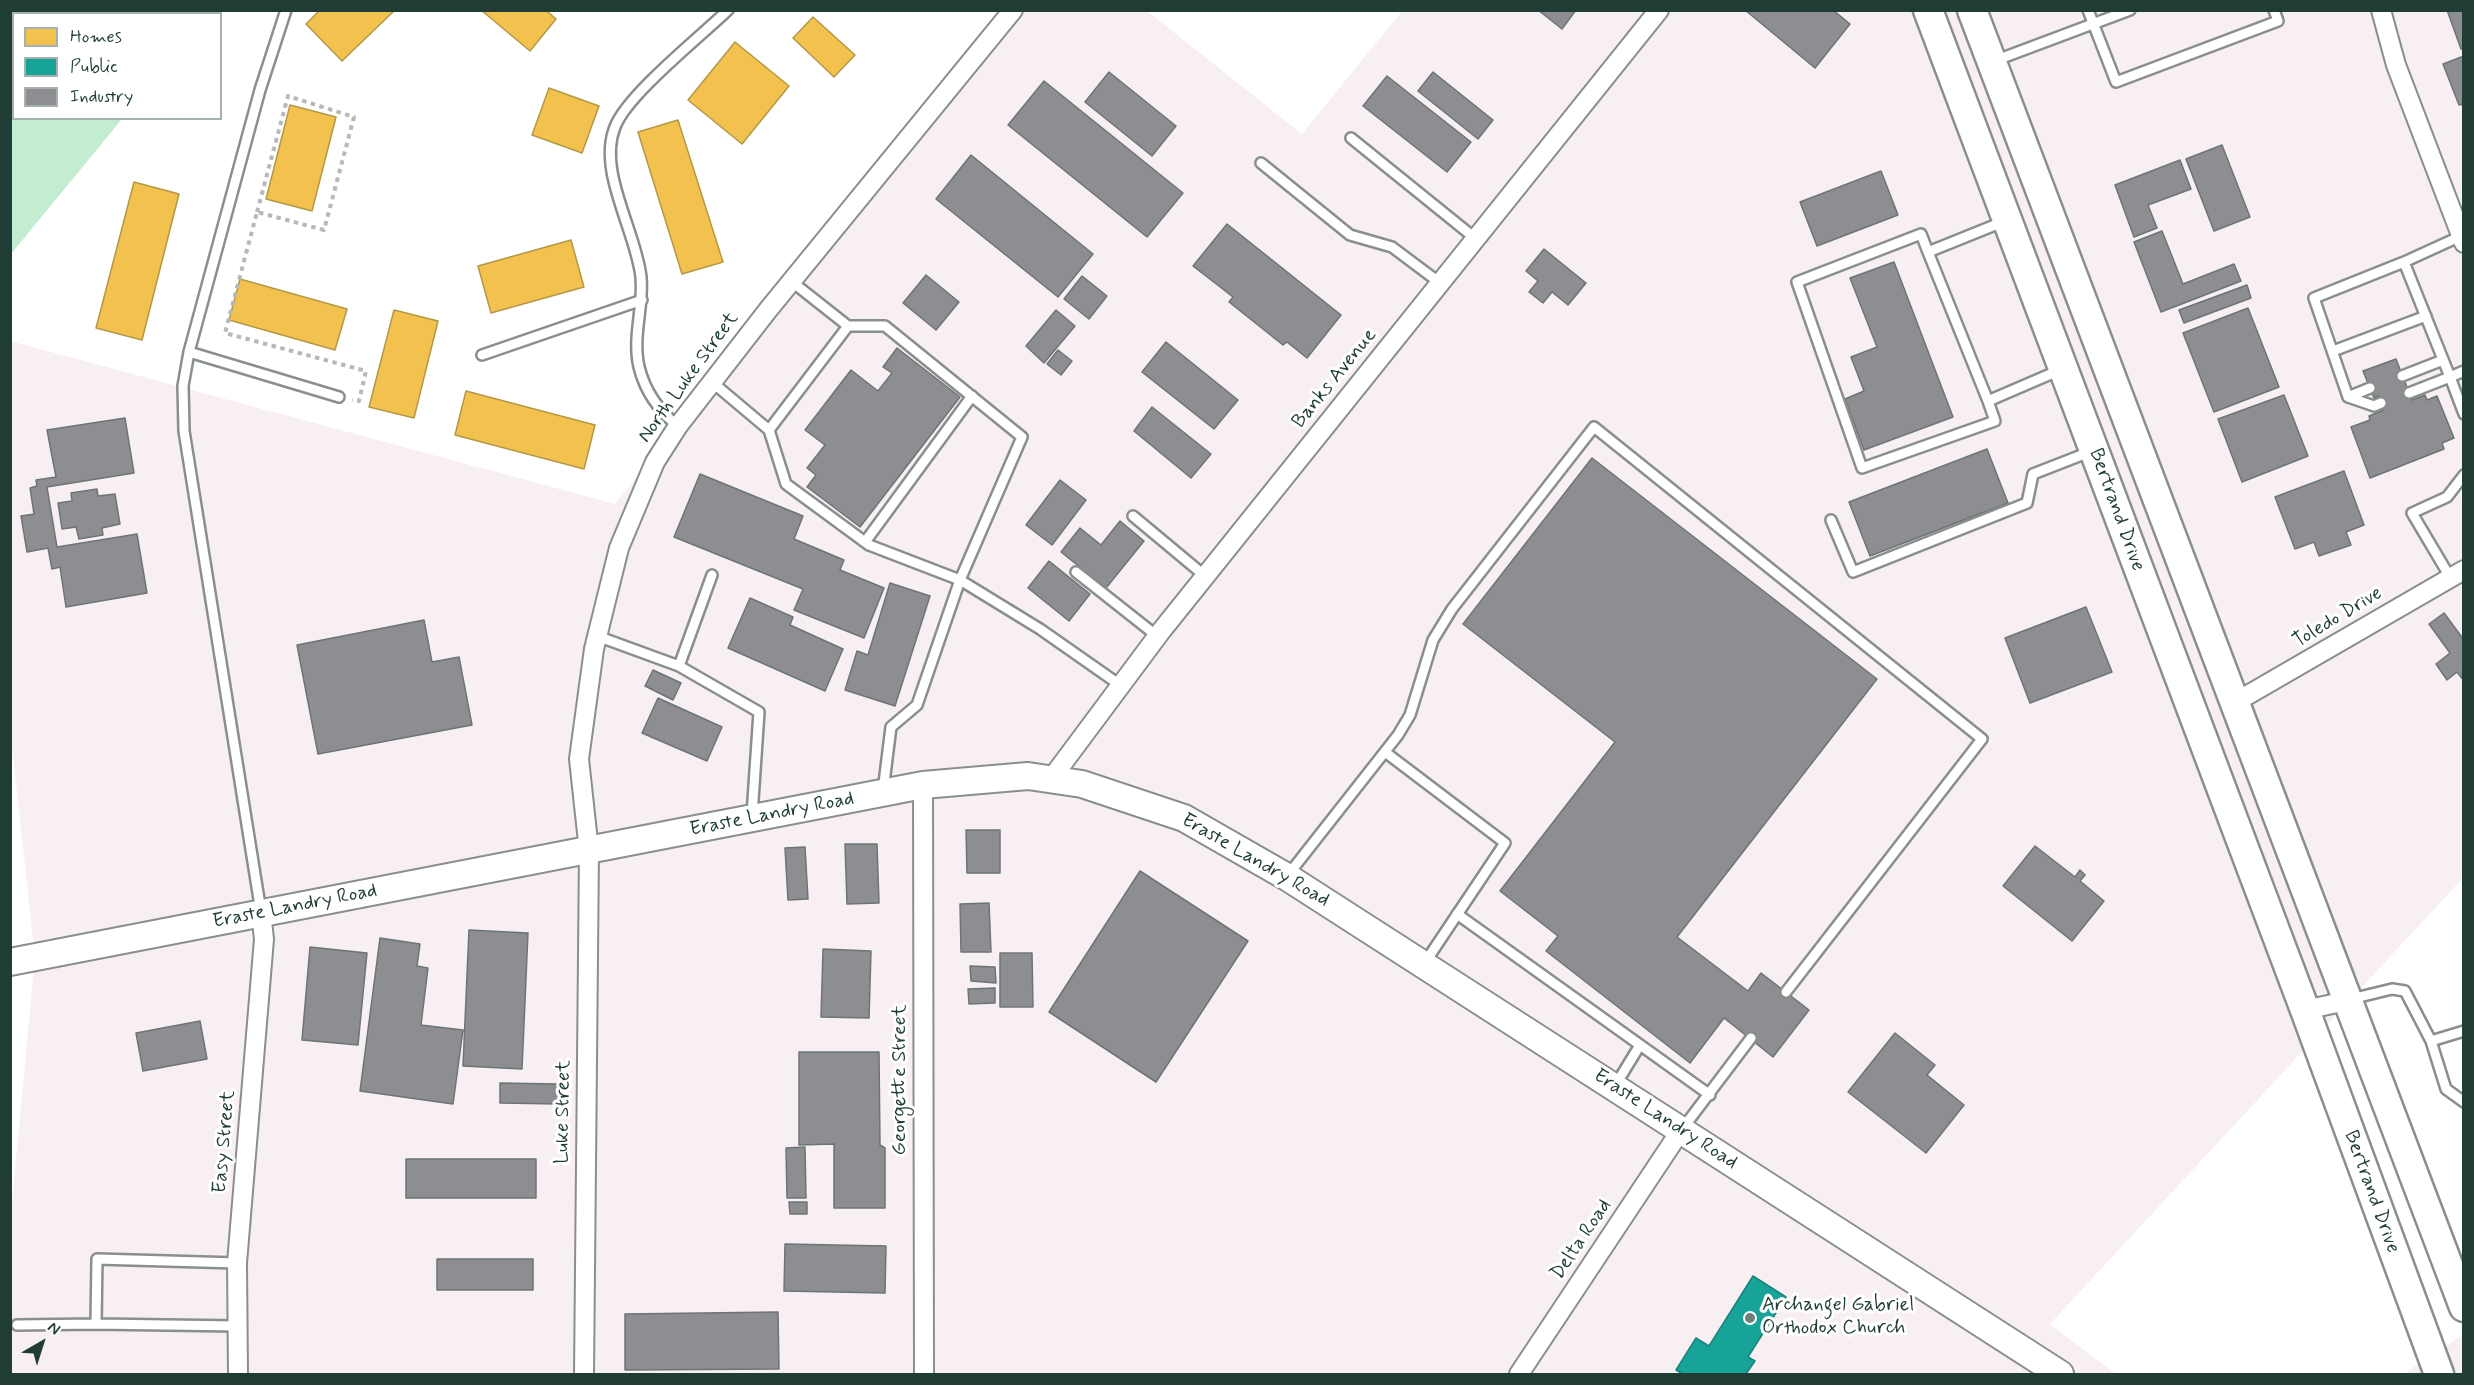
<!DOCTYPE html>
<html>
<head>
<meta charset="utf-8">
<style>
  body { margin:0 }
  #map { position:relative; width:2474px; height:1385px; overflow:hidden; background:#fff; font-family:Mynerve,sans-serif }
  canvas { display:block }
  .frame { position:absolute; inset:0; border:12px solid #1f3d34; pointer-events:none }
  .legend { position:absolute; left:12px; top:12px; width:210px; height:108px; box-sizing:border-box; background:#fff; border:2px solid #a5b1ae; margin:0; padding:8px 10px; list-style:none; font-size:18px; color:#1f3d34 }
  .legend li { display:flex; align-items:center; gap:12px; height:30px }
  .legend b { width:30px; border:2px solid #a5b1ae }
  .north { position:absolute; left:12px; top:1313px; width:60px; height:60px; -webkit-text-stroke:4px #fff; paint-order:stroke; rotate:39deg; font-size:16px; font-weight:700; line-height:24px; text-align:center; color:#1f3d34 }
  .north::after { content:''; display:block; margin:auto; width:21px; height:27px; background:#1f3d34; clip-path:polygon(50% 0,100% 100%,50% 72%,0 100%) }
</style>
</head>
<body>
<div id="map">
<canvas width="2474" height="1385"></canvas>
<div class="frame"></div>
<ul class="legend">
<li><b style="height:16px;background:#f2c14e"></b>Homes</li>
<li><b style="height:16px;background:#17a398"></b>Public</li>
<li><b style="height:16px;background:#8d8d92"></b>Industry</li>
</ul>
<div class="north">N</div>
</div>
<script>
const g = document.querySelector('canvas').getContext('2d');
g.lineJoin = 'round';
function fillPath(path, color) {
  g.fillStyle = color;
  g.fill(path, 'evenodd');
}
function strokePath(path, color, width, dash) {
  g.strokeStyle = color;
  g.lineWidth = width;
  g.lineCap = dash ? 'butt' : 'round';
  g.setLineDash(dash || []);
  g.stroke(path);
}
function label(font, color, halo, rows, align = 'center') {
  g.font = font + ' Mynerve,sans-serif';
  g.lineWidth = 6;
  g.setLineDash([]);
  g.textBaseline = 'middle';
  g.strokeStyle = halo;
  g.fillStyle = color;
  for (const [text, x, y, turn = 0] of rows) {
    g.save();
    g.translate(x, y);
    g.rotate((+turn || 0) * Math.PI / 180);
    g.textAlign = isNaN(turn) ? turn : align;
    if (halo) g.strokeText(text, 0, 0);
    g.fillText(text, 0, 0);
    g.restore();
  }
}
fillPath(new Path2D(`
  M 1020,11 L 1147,11 L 1302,134 L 1402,11 L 2463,11 L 2463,878 L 2050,1324 L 2116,1374 L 11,1374 L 11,1213 L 35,957 L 10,729 L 10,341 L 615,504 Z
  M 2463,1334 L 2463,1374 L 2404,1374 Z`), '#f8eff3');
fillPath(new Path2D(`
  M 11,10 L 210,11 L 208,14 L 14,14 L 14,118 L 122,119 L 11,254 Z`), '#c4ecd1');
const homes = new Path2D(`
  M 320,10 L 395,10 L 342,61 L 306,24 Z
  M 481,10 L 546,10 L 556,19 L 530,51 Z
  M 813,17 L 855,55 L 834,77 L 793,38 Z
  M 735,42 L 789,86 L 742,144 L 688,100 Z
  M 549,88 L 599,106 L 582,153 L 532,135 Z
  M 290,105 L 336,117 L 312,211 L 266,199 Z
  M 678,120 L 723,262 L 682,274 L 638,132 Z
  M 134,182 L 179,194 L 142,340 L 96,328 Z
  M 571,240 L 584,287 L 491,313 L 478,266 Z
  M 240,279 L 347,309 L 335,350 L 229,320 Z
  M 394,310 L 438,321 L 414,418 L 369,407 Z
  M 466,391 L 595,425 L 584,469 L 455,435 Z`);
fillPath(homes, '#f2c14e');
strokePath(homes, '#b39946', 1.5);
const public = new Path2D(`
  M 1753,1276 L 1786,1297 L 1748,1357 L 1755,1361 L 1746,1374 L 1683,1374 L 1676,1370 L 1696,1338 L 1709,1346 Z`);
fillPath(public, '#17a398');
strokePath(public, '#19847a', 1.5);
const industry = new Path2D(`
  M 1538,10 L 1576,10 L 1562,29 Z
  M 1745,10 L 1833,10 L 1850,24 L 1815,68 Z
  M 2447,10 L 2464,10 L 2464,48 L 2461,49 Z
  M 2464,56 L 2464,104 L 2459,105 L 2443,64 Z
  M 1109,72 L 1176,126 L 1152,156 L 1085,102 Z
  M 1433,72 L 1493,120 L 1478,139 L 1418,91 Z
  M 1387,76 L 1471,142 L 1447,172 L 1363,106 Z
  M 1044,81 L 1183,193 L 1147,237 L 1008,125 Z
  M 2222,145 L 2250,217 L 2214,231 L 2186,159 Z
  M 971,155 L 1093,254 L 1058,297 L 936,199 Z
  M 2180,160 L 2191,189 L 2148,205 L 2157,228 L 2134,237 L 2115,185 Z
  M 1881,171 L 1898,215 L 1817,246 L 1800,202 Z
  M 1227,224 L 1341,315 L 1307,358 L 1287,342 L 1283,345 L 1229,302 L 1233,297 L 1193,266 Z
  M 2162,231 L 2183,284 L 2234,264 L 2241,281 L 2161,312 L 2134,242 Z
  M 1544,249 L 1586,283 L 1568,305 L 1552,292 L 1543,303 L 1529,292 L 1538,281 L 1526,271 Z
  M 1894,262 L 1953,417 L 1864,450 L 1845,399 L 1864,391 L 1851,357 L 1877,347 L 1850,278 Z
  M 926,275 L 959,302 L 936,330 L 903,303 Z
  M 1082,276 L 1107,296 L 1089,319 L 1064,299 Z
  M 2247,285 L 2251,298 L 2184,323 L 2179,310 Z
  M 2248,308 L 2279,387 L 2214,412 L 2183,333 Z
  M 1056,310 L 1075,326 L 1044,363 L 1026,346 Z
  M 1166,342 L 1238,400 L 1214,429 L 1142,372 Z
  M 897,348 L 960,397 L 860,527 L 807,487 L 816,475 L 807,468 L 825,445 L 805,430 L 851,370 L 878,391 L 892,373 L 883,367 Z
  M 1058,350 L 1072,361 L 1061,375 L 1047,364 Z
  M 2396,359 L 2412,400 L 2425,395 L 2427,400 L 2437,396 L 2454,438 L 2442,443 L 2444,449 L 2370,478 L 2351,427 L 2370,420 L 2369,416 L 2384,410 L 2379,396 L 2374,398 L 2363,371 Z
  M 2284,395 L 2308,456 L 2242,482 L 2218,419 Z
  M 1152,407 L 1211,454 L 1191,478 L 1134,431 Z
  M 125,418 L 134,473 L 47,487 L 57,547 L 137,534 L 147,593 L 66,607 L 60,567 L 52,569 L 48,548 L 27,552 L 21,516 L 34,514 L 30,488 L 37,486 L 36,480 L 56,477 L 47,430 Z
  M 1987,449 L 2008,503 L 1870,556 L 1849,502 Z
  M 1592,458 L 1877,679 L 1677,937 L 1748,991 L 1761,973 L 1809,1010 L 1773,1057 L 1724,1018 L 1690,1063 L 1546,951 L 1558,936 L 1500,891 L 1615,742 L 1463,624 Z
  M 2344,471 L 2364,525 L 2346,532 L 2351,545 L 2319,556 L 2314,542 L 2295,549 L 2275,497 Z
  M 700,474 L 803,516 L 794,539 L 844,560 L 840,570 L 884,588 L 864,638 L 794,610 L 803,589 L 674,537 Z
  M 1060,480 L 1086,500 L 1052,545 L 1026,525 Z
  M 97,489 L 98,496 L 115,494 L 120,524 L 102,528 L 103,535 L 79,539 L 76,527 L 62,529 L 58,503 L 72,501 L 71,493 Z
  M 1120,521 L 1144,541 L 1106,588 L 1061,552 L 1080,528 L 1101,545 Z
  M 1049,561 L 1090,594 L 1069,621 L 1028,588 Z
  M 890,583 L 930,596 L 895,706 L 845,690 L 857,651 L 868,655 Z
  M 750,598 L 793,617 L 790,625 L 843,649 L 825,691 L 728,648 Z
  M 2086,607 L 2112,672 L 2030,703 L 2005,638 Z
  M 2444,613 L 2464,640 L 2464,681 L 2457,672 L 2447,680 L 2436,664 L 2450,653 L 2429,624 Z
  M 424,620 L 432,662 L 459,657 L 472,725 L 318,754 L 297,645 Z
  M 653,670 L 681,683 L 673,700 L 645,686 Z
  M 658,698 L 722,727 L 707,761 L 642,733 Z
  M 966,830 L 1000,830 L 1000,873 L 967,873 Z
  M 845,844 L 877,844 L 879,903 L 847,904 Z
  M 2035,846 L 2075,877 L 2080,870 L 2085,875 L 2080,881 L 2104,901 L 2072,941 L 2003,886 Z
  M 805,847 L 808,899 L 788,900 L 785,848 Z
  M 1140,871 L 1248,941 L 1156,1082 L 1049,1012 Z
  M 989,903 L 991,952 L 961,952 L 960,904 Z
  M 469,930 L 528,933 L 522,1069 L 463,1066 Z
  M 380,938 L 420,944 L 417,966 L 428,968 L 421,1025 L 463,1030 L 453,1104 L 360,1091 Z
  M 310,947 L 367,953 L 358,1045 L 302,1040 Z
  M 823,949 L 871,951 L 869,1018 L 821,1017 Z
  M 1000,953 L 1032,953 L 1033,1007 L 1000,1007 Z
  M 970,966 L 995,967 L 996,983 L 971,981 Z
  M 995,988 L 995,1003 L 969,1004 L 968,989 Z
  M 200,1021 L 207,1059 L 143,1071 L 136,1033 Z
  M 1895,1033 L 1935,1065 L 1927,1075 L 1964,1105 L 1926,1153 L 1848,1092 Z
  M 799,1052 L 879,1052 L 880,1145 L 885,1148 L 885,1208 L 834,1208 L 834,1144 L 799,1145 Z
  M 500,1083 L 558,1084 L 558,1104 L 500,1103 Z
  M 805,1147 L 806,1198 L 787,1198 L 786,1148 Z
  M 406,1159 L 536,1159 L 536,1198 L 406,1198 Z
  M 789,1202 L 807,1202 L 807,1214 L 790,1214 Z
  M 785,1244 L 886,1246 L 885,1293 L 784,1291 Z
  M 437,1259 L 533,1259 L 533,1290 L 437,1290 Z
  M 778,1312 L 779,1369 L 625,1370 L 625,1314 Z`);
fillPath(industry, '#8d8d92');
strokePath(industry, '#6c7576', 1.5);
const lane = new Path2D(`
  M 2088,10 L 2116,82 L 2278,21 L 2274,10
  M 1994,61 L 2130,10
  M 1351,138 L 1476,239
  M 1261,163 L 1350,235 L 1392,247 L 1440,283
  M 2005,221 L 1928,252 L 1988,401 L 2060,370
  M 2461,236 L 2404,262 L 2450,377 L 2464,371
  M 1928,252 L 1921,234 L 1797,282 L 1862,468 L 1995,421 L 1988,401
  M 2333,351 L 2426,316
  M 189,352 L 339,397
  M 482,355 L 642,300
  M 2402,376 L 2443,360
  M 712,382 L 769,430 L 848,326
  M 2409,393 L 2450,377 L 2464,414
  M 2348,397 L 2314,298 L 2404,262
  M 2348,397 L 2374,406 L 2381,403
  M 2348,397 L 2370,388
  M 678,426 C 659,411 645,391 639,367 C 632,336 644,307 641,277 C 636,231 597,171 615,127 C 627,95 700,37 728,10
  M 769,430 L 786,484 L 869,545 L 960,580 L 1022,437 L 885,326 L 848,326 L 791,281
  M 1133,516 L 1205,576
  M 1831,520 L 1853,572 L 2027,503 L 2033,474 L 2092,451
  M 865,542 L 972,396
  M 1076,572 L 1157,636
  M 2450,577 L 2412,513 L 2447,497 L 2464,475
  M 597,636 L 679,666 L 759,712 L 752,815
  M 679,666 L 712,575
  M 1385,752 L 1505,843 L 1424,964
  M 883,791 L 891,727 L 917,705 L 960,580 L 1040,629 L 1120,685
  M 1288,875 L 1398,735 L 1410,715 L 1433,640 L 1452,609 L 1594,427 L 1982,739 L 1786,992
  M 261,912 L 184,431 L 183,386 L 189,352 L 260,90 L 286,10
  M 1457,914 L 1710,1095
  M 2351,999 L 2392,989 L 2405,991 L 2431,1041 L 2446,1089 L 2464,1102
  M 2431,1041 L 2464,1031
  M 1615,1086 L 1640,1045
  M 1683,1128 L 1751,1038
  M 237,1263 L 97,1259 L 96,1324 L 238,1326
  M 17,1325 L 96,1324`);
const street = new Path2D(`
  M 2381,10 L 2396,65 L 2464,243
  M 2234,703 L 2464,570
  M 1051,779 L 1162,630 L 1659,10
  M 923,785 L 924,1374
  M 2305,1010 L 2346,1001
  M 238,1374 L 237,1263 L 264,939 L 261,913
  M 584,1374 L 589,851 L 579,759 L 594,649 L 619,548 L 655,462 L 678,426 L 768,310 L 1013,10
  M 1519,1374 L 1681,1130`);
const secondary = new Path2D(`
  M 10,962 L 923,785 L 1028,776 L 1082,784 L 1184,818 L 1287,877 L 2060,1374`);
const primary = new Path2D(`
  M 1928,10 L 2305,1010 L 2439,1374
  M 1972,10 L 2464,1307`);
strokePath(lane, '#898f8d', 14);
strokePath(street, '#898f8d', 22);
strokePath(secondary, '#898f8d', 30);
strokePath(primary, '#898f8d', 33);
strokePath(new Path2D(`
  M 257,212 L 288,96 L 354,117 L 324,230 L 257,212 L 225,333 L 366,371 L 359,401 L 352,400`), '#b6b9b8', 4, [4.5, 4.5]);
strokePath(lane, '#fff', 9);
strokePath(street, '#fff', 18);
strokePath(secondary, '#fff', 26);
strokePath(primary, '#fff', 28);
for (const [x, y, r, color] of [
  [1750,1318,6,"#6d817b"]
]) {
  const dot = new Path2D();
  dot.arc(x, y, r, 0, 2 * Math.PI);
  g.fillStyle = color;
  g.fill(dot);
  strokePath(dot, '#fff', 2);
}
label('20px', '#1f3d34', '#fff', [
  ["North Luke Street",689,378,-54],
  ["Banks Avenue",1335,379,-51],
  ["Bertrand Drive",2116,510,70],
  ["Toledo Drive",2338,618,-31],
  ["Eraste Landry Road",772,815,-11],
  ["Eraste Landry Road",1255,861,30],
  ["Eraste Landry Road",295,907,-11],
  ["Georgette Street",901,1080,-90],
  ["Luke Street",564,1112,-89],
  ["Eraste Landry Road",1665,1120,33],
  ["Easy Street",225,1142,-85],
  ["Bertrand Drive",2371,1192,70],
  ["Delta Road",1582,1240,-56]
]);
label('20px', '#1f3d34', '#fff', [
  ["Archangel Gabriel",1762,1306],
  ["Orthodox Church",1762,1329]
], 'left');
</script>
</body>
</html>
